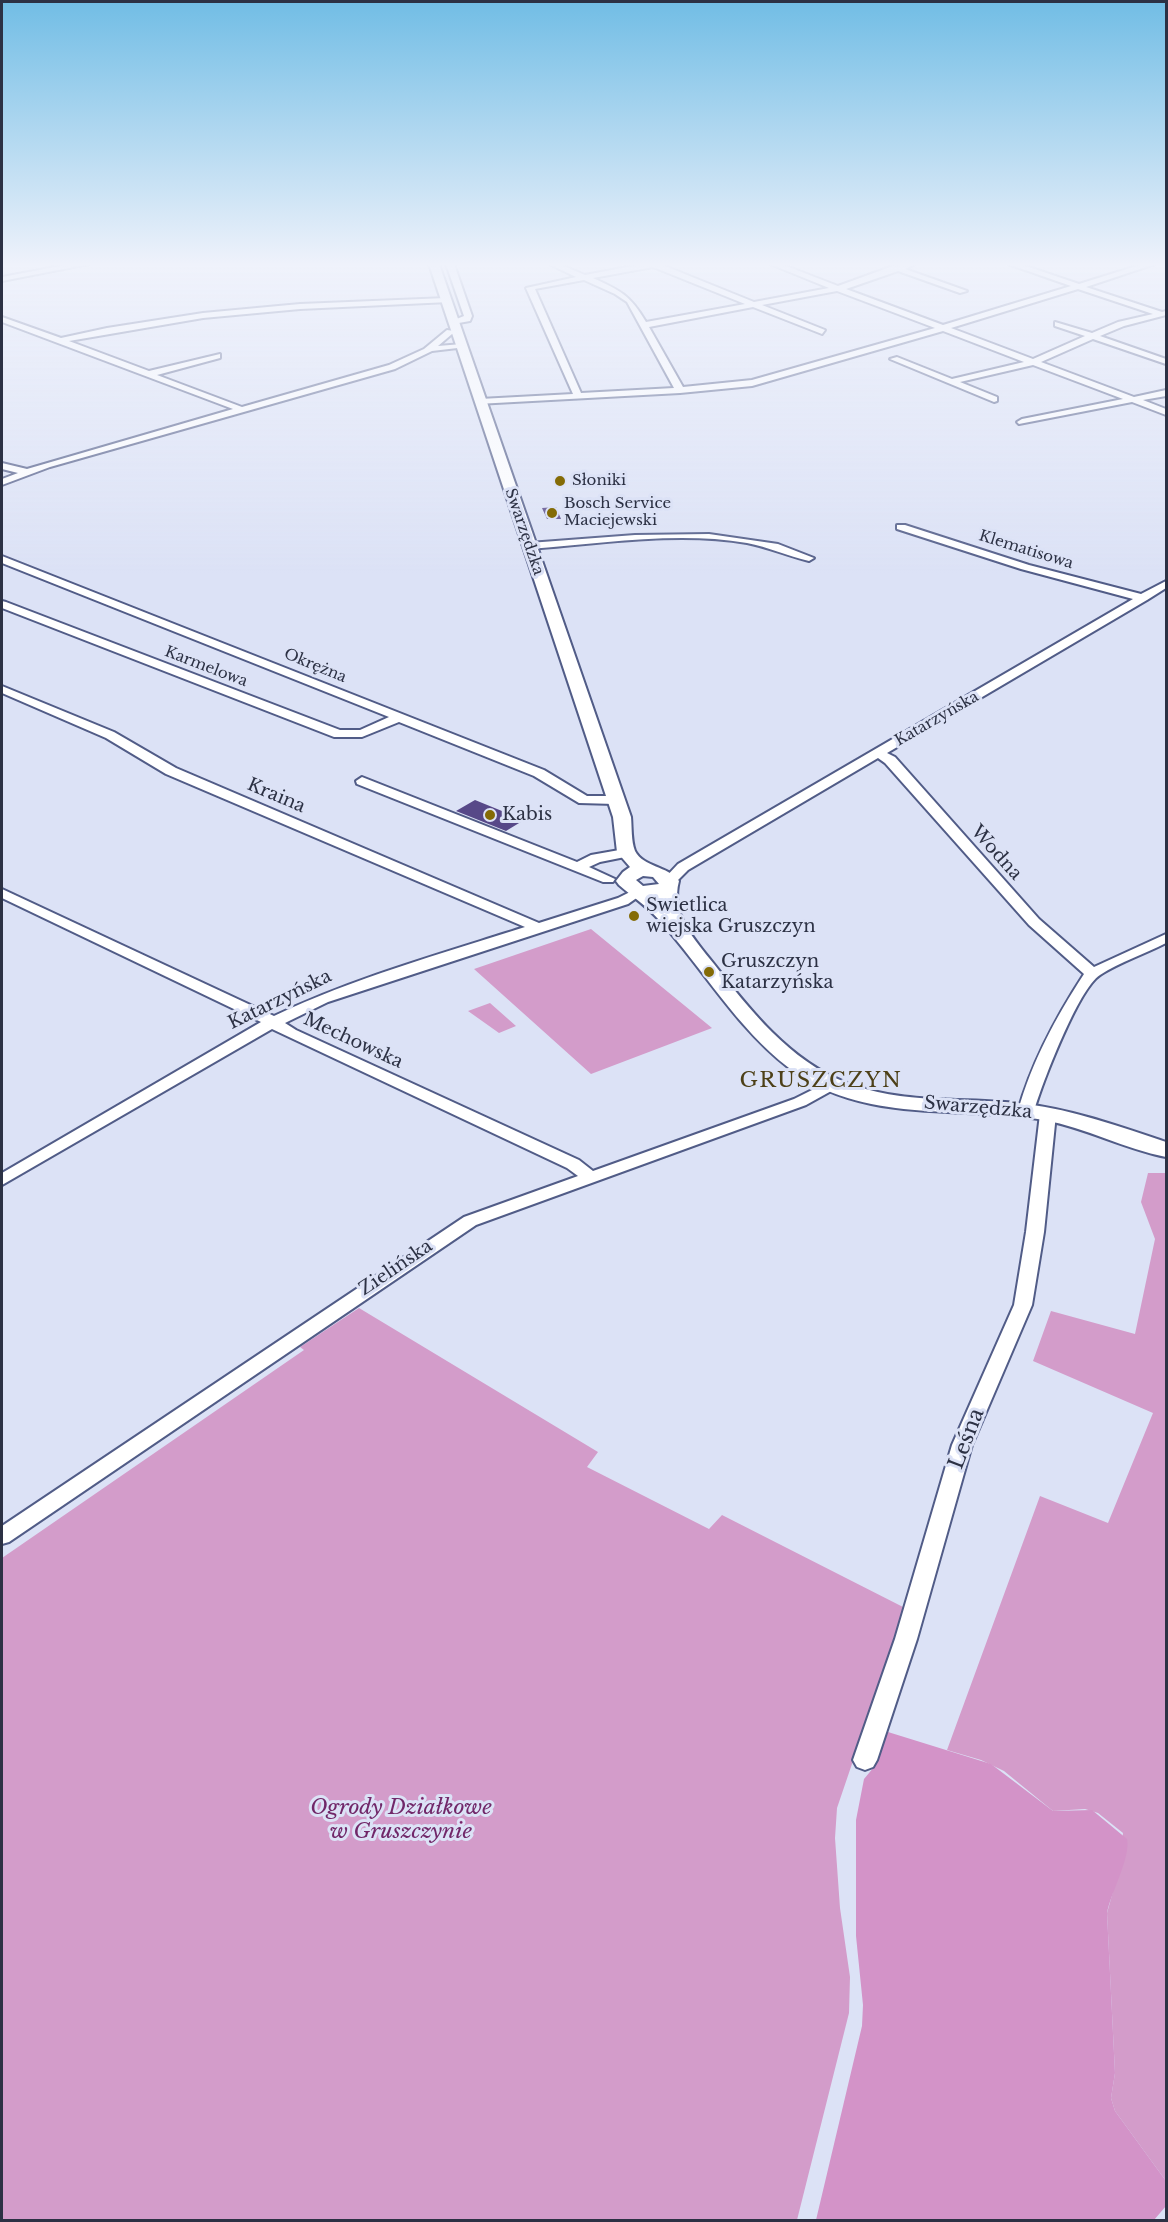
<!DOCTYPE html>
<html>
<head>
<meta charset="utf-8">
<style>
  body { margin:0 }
  #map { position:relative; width:1168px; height:2222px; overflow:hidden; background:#dce2f6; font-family:"Libre Baskerville",serif }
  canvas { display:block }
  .frame { position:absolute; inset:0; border:3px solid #2c3144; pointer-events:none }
</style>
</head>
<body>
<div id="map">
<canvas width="1168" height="2222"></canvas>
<div class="frame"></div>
</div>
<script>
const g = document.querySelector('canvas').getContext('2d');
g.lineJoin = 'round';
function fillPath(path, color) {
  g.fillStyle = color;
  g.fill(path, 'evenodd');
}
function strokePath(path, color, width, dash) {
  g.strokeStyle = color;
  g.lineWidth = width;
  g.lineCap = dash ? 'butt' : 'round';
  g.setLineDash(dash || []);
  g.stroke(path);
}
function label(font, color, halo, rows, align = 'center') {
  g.font = font + ' "Libre Baskerville",serif';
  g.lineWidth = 6;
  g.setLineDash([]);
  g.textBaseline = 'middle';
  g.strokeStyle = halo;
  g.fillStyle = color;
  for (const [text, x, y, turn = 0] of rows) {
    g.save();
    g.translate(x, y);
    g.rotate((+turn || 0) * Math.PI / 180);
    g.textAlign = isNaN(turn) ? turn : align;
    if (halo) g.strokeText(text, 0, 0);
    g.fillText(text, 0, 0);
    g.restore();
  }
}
fillPath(new Path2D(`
  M 591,929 L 712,1028 L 591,1074 L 474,969 Z
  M 490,1003 L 516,1026 L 499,1033 L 468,1011 Z
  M 1148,1173 L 1166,1173 L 1166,2181 L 1115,2111 L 1111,2098 L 1115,2073 L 1107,1913 L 1117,1877 L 1123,1833 L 1098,1813 L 1085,1809 L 1053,1811 L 1004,1771 L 981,1760 L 947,1750 L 1040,1496 L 1108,1523 L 1153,1413 L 1033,1361 L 1051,1311 L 1135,1334 L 1155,1239 L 1141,1202 Z
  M 359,1308 L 598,1452 L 587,1467 L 709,1529 L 722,1515 L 905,1608 L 837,1808 L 835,1838 L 840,1908 L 850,1977 L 849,2013 L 797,2220 L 2,2220 L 2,1558 L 304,1350 L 300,1347 Z`), '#d39cca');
fillPath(new Path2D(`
  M 888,1732 L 991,1764 L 1053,1811 L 1092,1810 L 1127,1839 C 1131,1857 1111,1892 1107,1913 L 1115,2073 L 1111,2098 L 1115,2111 L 1166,2181 L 1166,2206 L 1154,2220 L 816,2220 L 862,2026 L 863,2005 L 856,1936 L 856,1820 L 864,1779 L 874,1767 Z`), '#d393c8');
fillPath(new Path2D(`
  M 556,507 L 561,519 L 547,519 L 542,508 Z
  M 475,800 L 524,820 L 506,831 L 456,811 Z`), '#574888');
const street = new Path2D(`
  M 71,264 L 89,264 L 2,281 L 2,277 Z
  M 446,264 L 454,264 L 472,316 L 470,321 L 453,324 L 449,322 L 464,316 Z
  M 549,264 L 559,264 L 585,275 L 643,264 L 660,264 L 754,302 L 829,288 L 770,264 L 781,264 L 838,286 L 893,266 L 915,264 L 905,269 L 967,291 L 960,293 L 898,271 L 846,289 L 943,325 L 1071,286 L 1008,264 L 1020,264 L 1079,284 L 1143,264 L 1155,264 L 1086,287 L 1162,312 L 1166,311 L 1166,315 L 1124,326 L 1100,336 L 1166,359 L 1166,364 L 1093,339 L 1041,362 L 1134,397 L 1166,390 L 1166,396 L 1143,400 L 1166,409 L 1166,415 L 1132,402 L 1019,424 L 1017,422 L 1022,419 L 1123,399 L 1033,365 L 960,382 L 997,397 L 997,401 L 994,402 L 890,359 L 897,357 L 952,379 L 1024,362 L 943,331 L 752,386 L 680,393 L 477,404 L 476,402 L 480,399 L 573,394 L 526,288 L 576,277 ZM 653,267 L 745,304 L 646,322 C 630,295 621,291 593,278 ZM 584,280 L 615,294 L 627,302 L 674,388 L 581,393 L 535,289 ZM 1078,289 L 1153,314 L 1118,322 L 1092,333 L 1055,322 L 1055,326 L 1085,336 L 1033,359 L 951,328 ZM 837,291 L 935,328 L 752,380 L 683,387 L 649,327 L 753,307 L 822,334 L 825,330 L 762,305 Z
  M 446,298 L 449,302 L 300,309 L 203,318 L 69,341 L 149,371 L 220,354 L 220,358 L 157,375 L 242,407 L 389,365 L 424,349 L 447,330 L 461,332 L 452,334 L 438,346 L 462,344 L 466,347 L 432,351 L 395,369 L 50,467 L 2,485 L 2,479 L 18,473 L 2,469 L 2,463 L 27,469 L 233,409 L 2,322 L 2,317 L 61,338 L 107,328 L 203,313 L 300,304 Z
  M 897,525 L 905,525 L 1029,565 L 1141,594 L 1166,581 L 1166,588 L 1147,600 L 887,753 L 895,757 L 1039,919 L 1094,967 L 1166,934 L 1166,943 C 1145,954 1120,962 1100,975 C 1078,989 1042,1084 1034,1111 L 1026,1116 L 1018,1111 C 1032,1061 1056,1017 1084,974 L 1029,925 L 885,763 L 878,758 L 688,870 L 674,884 L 664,884 L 662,881 L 678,864 L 1133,599 L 1021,569 L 897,529 Z
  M 709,534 L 778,544 L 814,558 L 809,561 C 788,556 768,547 747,543 C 676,531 600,544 529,549 L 524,546 L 529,543 L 635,535 Z
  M 2,556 L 544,770 L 587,796 L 615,796 L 622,800 L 615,804 L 579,803 L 534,776 L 399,722 L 362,737 L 334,737 L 2,608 L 2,601 L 6,602 L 340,730 L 360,730 L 389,717 L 2,563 Z
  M 2,686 L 114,732 L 176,768 L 539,923 L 618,898 L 638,888 L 645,892 L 628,904 L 328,1002 L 285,1023 L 296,1030 L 579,1160 L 593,1171 L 794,1099 L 828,1082 L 840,1082 L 842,1085 L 806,1105 L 476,1225 L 9,1542 L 2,1544 L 2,1526 L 464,1217 L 578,1176 L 567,1168 L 272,1029 L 2,1185 L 2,1173 L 261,1022 L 2,898 L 2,889 L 274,1016 C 354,978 440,954 525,927 L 166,774 L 106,738 L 2,693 Z
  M 362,777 L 577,862 L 591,855 L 625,849 L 632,853 L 630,856 L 600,862 L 589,867 L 615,879 L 613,882 L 603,882 L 357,784 L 356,781 Z
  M 1048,1109 L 1056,1114 L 1044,1232 L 1032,1305 L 972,1445 L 917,1639 L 877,1760 L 873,1767 L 865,1770 L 857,1767 L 853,1760 L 895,1639 L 952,1445 L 1014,1305 L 1026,1232 L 1040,1114 Z`);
const secondary = new Path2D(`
  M 429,264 L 439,264 L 631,817 C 632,827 631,841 635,851 C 643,867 668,866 679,881 C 670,914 695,940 714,964 C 749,1009 790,1061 845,1082 C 902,1105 966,1097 1026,1104 C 1074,1110 1121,1127 1166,1142 L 1166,1157 C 1125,1149 1086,1128 1044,1120 C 959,1105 862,1125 789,1068 C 736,1027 704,970 660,921 C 648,907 633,897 619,885 L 616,881 L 623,872 L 630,867 L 617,852 L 613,817 ZM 643,876 L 653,877 L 659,884 L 643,886 L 636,880 Z`);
strokePath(street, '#515c87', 4);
strokePath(secondary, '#515c87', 4);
fillPath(street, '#fff');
fillPath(secondary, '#fff');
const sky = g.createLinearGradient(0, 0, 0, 575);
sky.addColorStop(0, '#71bde5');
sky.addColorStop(0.46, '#eff2fb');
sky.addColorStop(1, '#eff2fb00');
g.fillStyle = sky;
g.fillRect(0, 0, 1168, 575);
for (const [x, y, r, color] of [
  [560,481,6,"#846b06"],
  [552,513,6,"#846b06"],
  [490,815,6,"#846b06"],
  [634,916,6,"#846b06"],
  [709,972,6,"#846b06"]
]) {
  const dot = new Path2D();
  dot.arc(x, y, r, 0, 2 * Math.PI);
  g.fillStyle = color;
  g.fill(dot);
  strokePath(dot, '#dce2f6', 2);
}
label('15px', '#2c3144', '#dce2f6', [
  ["Słoniki",572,481],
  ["Bosch Service",564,504],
  ["Maciejewski",564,521]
], 'left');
label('15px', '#2c3144', '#dce2f6', [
  ["Swarzędzka",524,532,71],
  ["Klematisowa",1026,550,17],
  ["Okrężna",315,666,22],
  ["Karmelowa",206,667,21],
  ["Katarzyńska",937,719,-30]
]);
label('18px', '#2c3144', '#dce2f6', [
  ["Kraina",276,796,23],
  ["Wodna",996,853,48],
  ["Katarzyńska",280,1000,-26],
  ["Mechowska",353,1041,25],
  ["Swarzędzka",978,1108,5],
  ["Zielińska",396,1268,-34]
]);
label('18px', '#2c3144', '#dce2f6', [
  ["Kabis",502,815],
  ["Swietlica",646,906],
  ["wiejska Gruszczyn",646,927],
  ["Gruszczyn",721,962],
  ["Katarzyńska",721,983]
], 'left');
g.letterSpacing = '1.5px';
label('21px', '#4d4018', '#dce2f6', [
  ["GRUSZCZYN",821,1081]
]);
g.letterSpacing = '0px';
label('21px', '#2c3144', '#dce2f6', [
  ["Leśna",967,1439,-69]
]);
label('italic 21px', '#712769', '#dce2f6', [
  ["Ogrody Działkowe",401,1808],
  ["w Gruszczynie",401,1832]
]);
</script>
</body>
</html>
